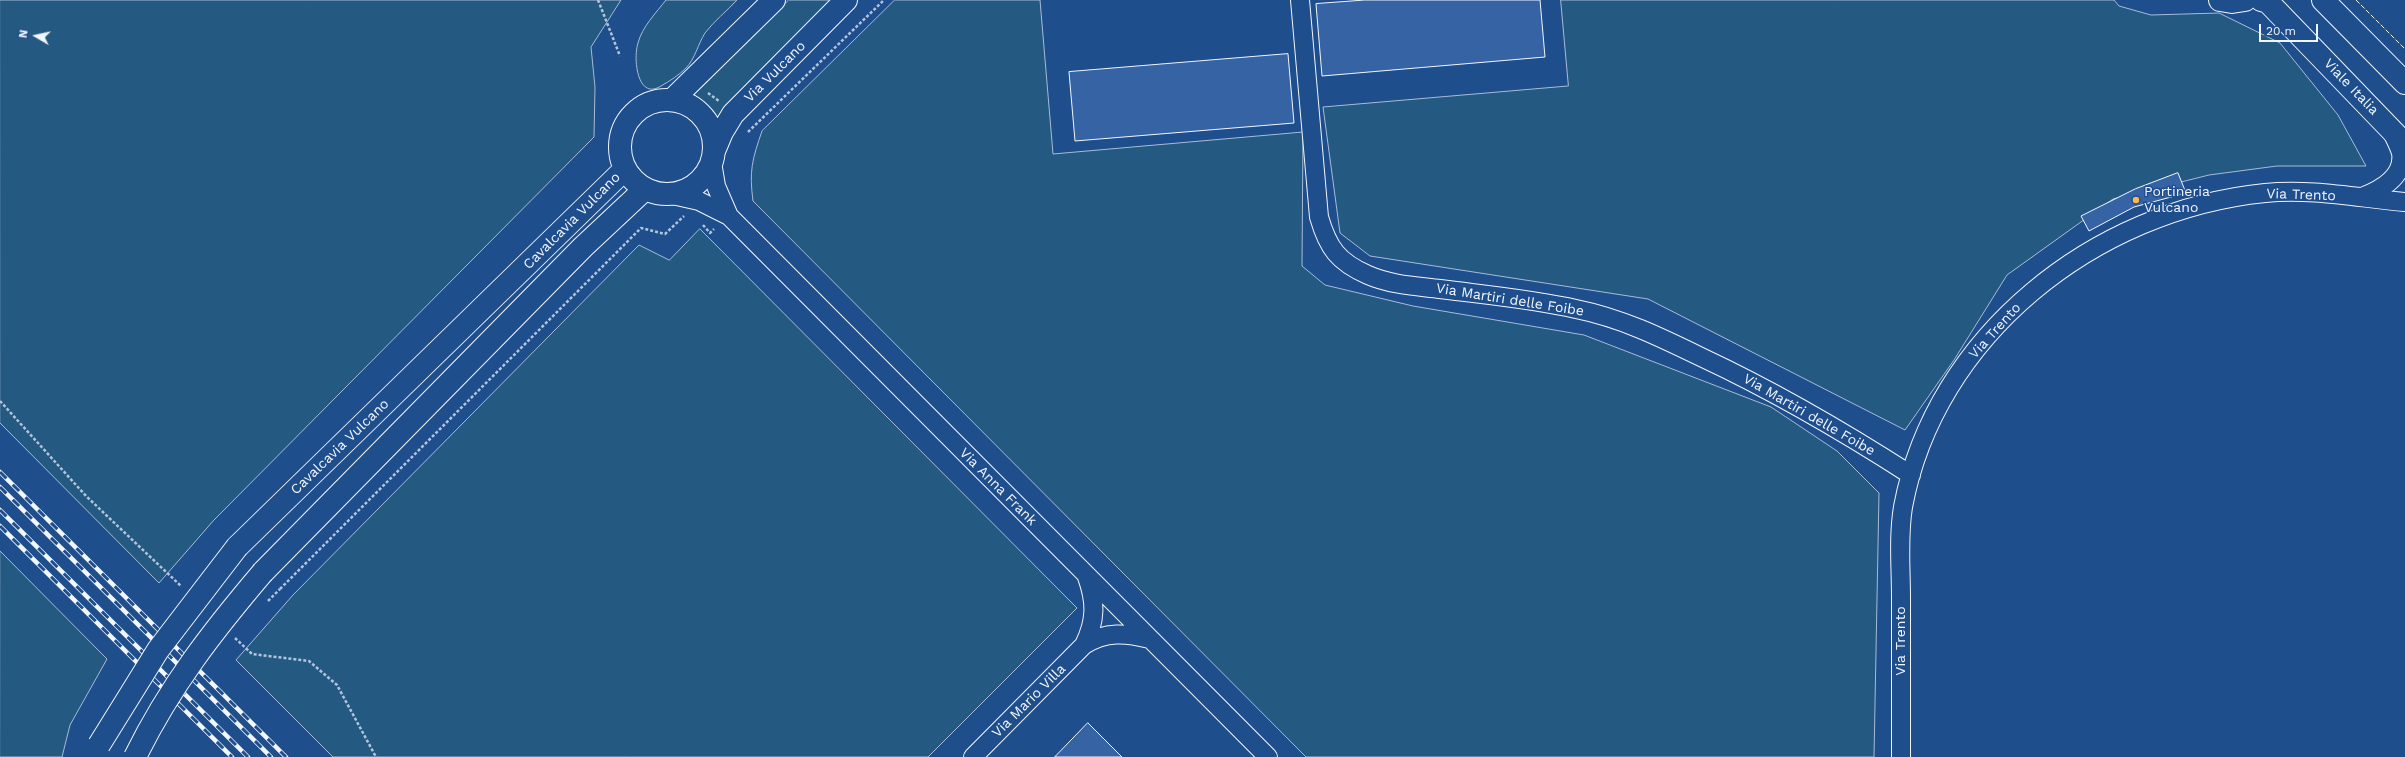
<!DOCTYPE html>
<html>
<head>
<meta charset="utf-8">
<style>
  body { margin:0 }
  #map { position:relative; width:2405px; height:757px; overflow:hidden; background:#1f4e8c; font-family:"Work Sans",sans-serif }
  canvas { display:block }
  .north { position:absolute; left:16px; top:16px; width:40px; height:40px; -webkit-text-stroke:3px #1f4e8c; paint-order:stroke; rotate:279deg; font-size:11px; font-weight:700; line-height:16px; text-align:center; color:#f2f6ff }
  .north::after { content:''; display:block; margin:auto; width:14px; height:18px; background:#f2f6ff; clip-path:polygon(50% 0,100% 100%,50% 72%,0 100%) }
  .scale { position:absolute; left:2259px; top:24px; width:59px; height:18px; box-sizing:border-box; border:2px solid #f2f6ff; border-top:0; padding-left:5px; font-size:12px; line-height:14px; white-space:nowrap; color:#f2f6ff; -webkit-text-stroke:3px #1f4e8c; paint-order:stroke }
</style>
</head>
<body>
<div id="map">
<canvas width="2405" height="757"></canvas>
<div class="north">N</div>
<div class="scale">20 m</div>
</div>
<script>
const g = document.querySelector('canvas').getContext('2d');
g.lineJoin = 'round';
function fillPath(path, color) {
  g.fillStyle = color;
  g.fill(path, 'evenodd');
}
function strokePath(path, color, width, dash) {
  g.strokeStyle = color;
  g.lineWidth = width;
  g.lineCap = dash ? 'butt' : 'round';
  g.setLineDash(dash || []);
  g.stroke(path);
}
function label(font, color, halo, rows, align = 'center') {
  g.font = font + ' "Work Sans",sans-serif';
  g.lineWidth = 3;
  g.setLineDash([]);
  g.textBaseline = 'middle';
  g.strokeStyle = halo;
  g.fillStyle = color;
  for (const [text, x, y, turn = 0] of rows) {
    g.save();
    g.translate(x, y);
    g.rotate((+turn || 0) * Math.PI / 180);
    g.textAlign = isNaN(turn) ? turn : align;
    if (halo) g.strokeText(text, 0, 0);
    g.fillText(text, 0, 0);
    g.restore();
  }
}
const green = new Path2D(`
  M 0,0 L 621,0 L 591,47 L 595,87 L 594,137 L 214,520 L 159,583 L 0,423 Z
  M 666,0 L 737,0 C 727,11 714,21 705,33 C 698,44 695,59 686,68 C 679,75 670,81 661,86 C 637,101 633,58 638,43 C 642,27 656,13 666,0 Z
  M 789,0 L 833,0 L 714,120 L 706,109 L 691,98 Z
  M 895,0 L 1040,0 L 1053,154 L 1303,132 L 1302,266 L 1325,285 L 1413,306 L 1584,335 L 1771,407 L 1837,451 L 1879,493 L 1874,757 L 1306,757 L 753,201 C 749,171 752,160 762,131 Z
  M 1561,0 L 2114,0 L 2119,6 L 2151,15 L 2219,13 L 2280,43 L 2338,115 L 2366,166 L 2277,166 L 2209,175 L 2113,199 L 2007,275 L 1954,360 L 1905,430 L 1648,299 L 1370,256 L 1340,233 L 1323,107 L 1568,86 Z
  M 700,229 L 1077,608 L 928,757 L 333,757 L 236,660 L 293,595 L 639,245 L 669,260 Z
  M 0,551 L 107,659 L 70,725 L 62,757 L 0,757 Z`);
fillPath(green, '#245a82');
strokePath(green, '#a8bbd7', 1);
const building = new Path2D(`
  M 1365,0 L 1540,0 L 1545,57 L 1322,76 L 1316,4 Z
  M 1288,54 L 1294,123 L 1075,141 L 1069,72 Z
  M 2178,173 L 2186,193 L 2134,207 L 2089,231 L 2081,216 L 2135,189 Z
  M 1088,723 L 1122,757 L 1055,757 Z`);
fillPath(building, '#3563a3');
strokePath(building, '#f2f6ff', 1);
const minor = new Path2D(`
  M 1300,0 L 1319,217 C 1328,248 1338,262 1368,275 C 1391,285 1416,286 1440,289 C 1486,295 1532,299 1576,309 C 1621,318 1660,337 1701,357 C 1776,392 1841,430 1911,475
  M 712,162 L 716,186 L 729,216
  M 668,194 L 699,201 L 729,216 L 1268,757
  M 2362,197 C 2380,190 2405,177 2401,153 C 2399,146 2395,139 2392,132
  M 1084,645 C 1096,621 1096,602 1087,577
  M 973,757 L 1084,645 C 1106,631 1126,633 1150,639
  M 1901,757 C 1901,704 1901,651 1901,598 C 1901,568 1898,537 1903,507 C 1935,335 2095,210 2265,193 C 2310,188 2359,198 2405,202`);
const secondary = new Path2D(`
  M620 147a47 47 0 1 1 94 0a47 47 0 1 1-94 0Z
  M 672,100 L 774,0
  M 714,151 L 722,132 L 733,114 L 846,0
  M 237,547 L 625,169
  M 263,572 L 583,247 L 645,189`);
const primary = new Path2D(`
  M 2220,0 L 2232,2 L 2245,0
  M 2261,0 L 2268,2 L 2405,144
  M 2323,0 L 2405,83`);
strokePath(minor, '#f2f6ff', 20);
strokePath(secondary, '#f2f6ff', 24);
strokePath(primary, '#f2f6ff', 24);
strokePath(new Path2D(`
  M 598,0 L 620,56
  M 708,93 L 719,101
  M 748,132 L 884,0
  M 703,225 L 710,233 L 714,229
  M 0,401 L 86,496 L 181,586
  M 280,589 L 641,228 L 665,234 L 684,216
  M 235,638 L 252,654 L 309,661 L 337,685 L 376,757`), '#b3c4dc', 2.5, [3, 2]);
strokePath(minor, '#1f4e8c', 18);
strokePath(secondary, '#1f4e8c', 22);
strokePath(primary, '#1f4e8c', 22);
const rail = new Path2D(`
  M 0,472 L 286,757
  M 0,487 L 271,757
  M 0,510 L 248,757
  M 0,526 L 232,757`);
strokePath(rail, '#f2f6ff', 4.5);
strokePath(rail, '#1f4e8c', 3, [9]);
const secondaryBridge = new Path2D(`
  M 99,745 L 158,650 L 237,547
  M 135,757 C 170,686 212,632 263,572`);
strokePath(secondaryBridge, '#f2f6ff', 24, []);
strokePath(new Path2D(`
  M 268,601 L 280,589`), '#b3c4dc', 2.5, [3, 2]);
strokePath(secondaryBridge, '#1f4e8c', 22);
strokePath(new Path2D(`
  M 2356,0 L 2405,49`), '#f2f6ff', 1, [5, 2]);
for (const [x, y, r, color] of [
  [2136,200,4,"#ffb74d"]
]) {
  const dot = new Path2D();
  dot.arc(x, y, r, 0, 2 * Math.PI);
  g.fillStyle = color;
  g.fill(dot);
  strokePath(dot, '#1f4e8c', 1.5);
}
label('14px', '#f2f6ff', '#1f4e8c', [
  ["Via Vulcano",775,72,-45],
  ["Viale Italia",2351,87,46],
  ["Via Trento",2301,195,2],
  ["Cavalcavia Vulcano",572,221,-45],
  ["Via Martiri delle Foibe",1510,300,9],
  ["Via Trento",1995,331,-48],
  ["Via Martiri delle Foibe",1809,415,30],
  ["Cavalcavia Vulcano",340,447,-44],
  ["Via Anna Frank",998,487,45],
  ["Via Trento",1901,641,-90],
  ["Via Mario Villa",1029,701,-45]
]);
label('14px', '#f2f6ff', '#1f4e8c', [
  ["Portineria",2144,192],
  ["Vulcano",2144,208]
], 'left');
</script>
</body>
</html>
